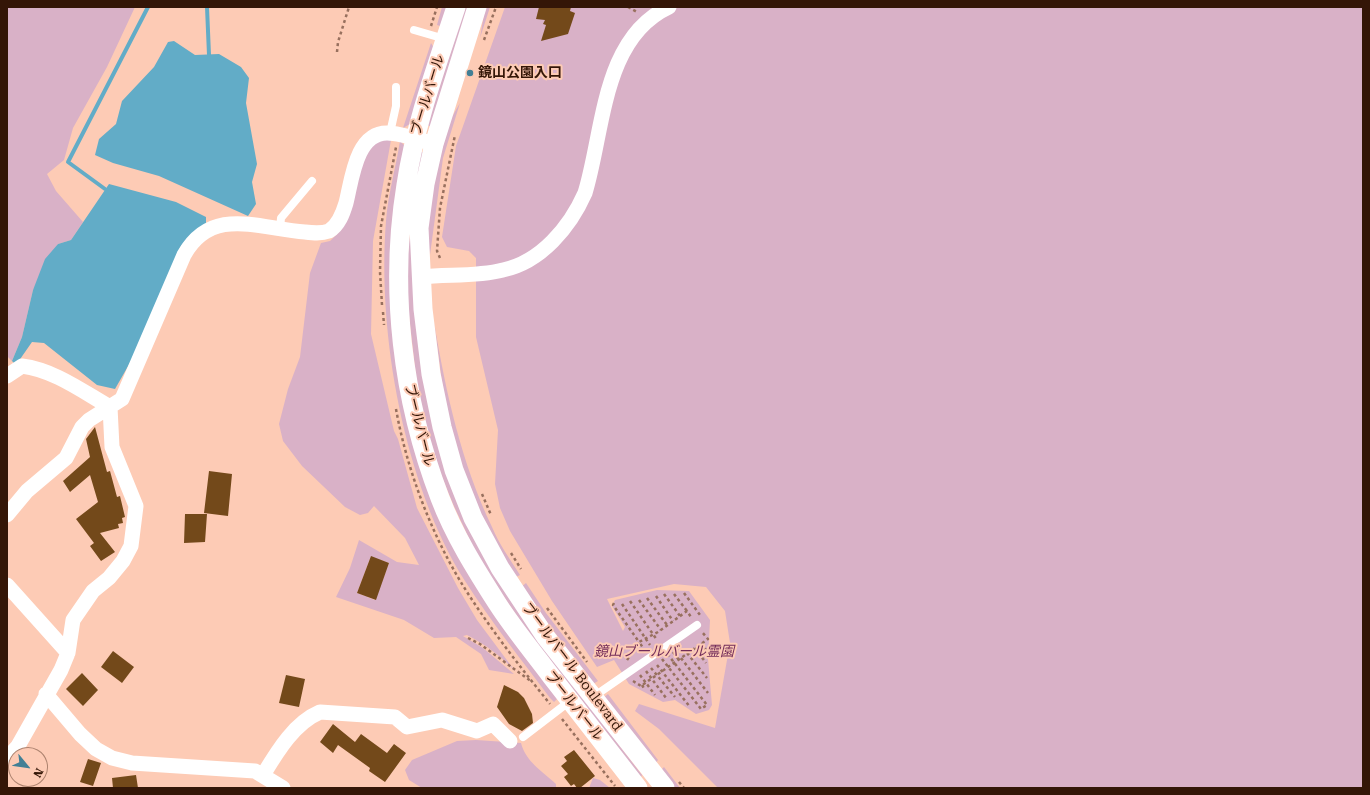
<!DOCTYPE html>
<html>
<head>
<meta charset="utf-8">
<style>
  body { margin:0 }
  #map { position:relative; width:1370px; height:795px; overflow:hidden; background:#fdcbb5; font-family:"Roboto Serif",serif }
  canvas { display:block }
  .frame { position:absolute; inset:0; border:8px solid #341607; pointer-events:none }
  .north { position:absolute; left:8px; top:747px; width:40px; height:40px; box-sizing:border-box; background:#fdcbb5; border:1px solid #ad836f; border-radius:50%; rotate:119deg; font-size:11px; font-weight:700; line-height:16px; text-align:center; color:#341607 }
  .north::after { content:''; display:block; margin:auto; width:14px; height:18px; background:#427f95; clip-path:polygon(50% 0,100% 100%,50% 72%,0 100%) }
</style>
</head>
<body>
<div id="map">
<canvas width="1370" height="795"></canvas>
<div class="frame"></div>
<div class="north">N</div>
</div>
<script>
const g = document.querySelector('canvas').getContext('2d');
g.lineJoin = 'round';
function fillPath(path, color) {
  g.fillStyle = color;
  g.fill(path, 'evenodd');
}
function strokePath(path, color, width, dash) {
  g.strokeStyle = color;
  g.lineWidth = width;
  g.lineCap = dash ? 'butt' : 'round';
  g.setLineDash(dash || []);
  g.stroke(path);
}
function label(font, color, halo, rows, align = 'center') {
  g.font = font + ' "Roboto Serif","Noto Sans JP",serif';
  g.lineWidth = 4;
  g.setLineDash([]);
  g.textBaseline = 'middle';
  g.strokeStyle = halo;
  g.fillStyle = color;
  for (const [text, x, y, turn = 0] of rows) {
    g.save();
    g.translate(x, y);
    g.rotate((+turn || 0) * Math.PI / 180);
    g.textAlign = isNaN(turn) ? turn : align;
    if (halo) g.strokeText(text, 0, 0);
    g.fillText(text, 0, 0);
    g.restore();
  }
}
fillPath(new Path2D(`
  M 7,7 L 135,7 L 107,67 L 73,128 L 64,160 L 47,174 L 56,191 L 83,222 L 71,240 L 58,244 L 33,290 L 22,337 L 12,361 L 7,356 Z
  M 442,7 L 449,7 L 440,26 L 437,25 Z
  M 464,7 L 471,7 L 431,126 L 429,126 L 427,124 Z
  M 485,7 L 490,7 L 480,38 L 485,8 Z
  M 505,7 L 1363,7 L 1363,788 L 718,788 L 659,729 L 635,711 L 639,704 L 715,728 L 730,643 L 725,611 L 706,587 L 674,584 L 607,599 L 623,631 L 625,627 L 612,606 L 615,600 L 657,590 L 689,591 L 710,620 L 708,659 L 712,705 L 709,710 L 696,714 L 675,700 L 663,702 L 629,684 L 614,660 L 597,667 L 552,601 L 510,531 L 500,508 L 495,484 L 498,430 L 476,337 L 476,258 L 469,251 L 447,247 L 442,237 L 456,146 Z
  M 431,43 L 434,48 L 410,124 L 403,128 Z
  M 460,103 L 443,158 L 430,255 L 426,230 L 432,188 L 449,122 Z
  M 380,139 L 391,140 L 373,241 L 371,334 L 394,431 L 398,439 L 417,508 L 458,588 L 477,620 L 515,671 C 501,656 486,645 467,635 L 463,636 L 483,648 L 514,674 L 489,670 L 481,654 L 456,637 L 434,638 L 404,620 L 336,597 L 350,568 L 359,540 L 397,562 L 419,565 L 405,538 L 374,506 L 368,513 L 360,515 L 345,507 L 302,466 L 283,441 L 279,424 L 288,389 L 300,357 L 310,273 L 321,243 L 330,241 L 341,230 L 366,151 ZM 371,556 L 365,596 L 357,593 ZM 381,560 L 389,563 L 375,600 L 367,597 Z
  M 400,141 L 406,147 L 392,221 L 427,484 L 557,699 L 554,702 L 550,698 C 521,659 491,622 465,581 C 404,484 377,334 386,221 C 388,194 396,167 400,141 Z
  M 419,152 L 423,152 L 417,196 L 451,487 L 582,696 L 642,775 L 641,777 L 558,677 L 479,560 L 453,504 L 435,460 L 418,394 L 405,280 Z
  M 434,322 C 446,393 461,462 492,527 C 499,544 510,559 520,575 L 516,577 L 498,550 L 466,482 L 447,420 Z
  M 526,583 L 546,613 L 598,681 L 593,684 L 521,587 Z
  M 608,694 L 658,760 L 655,764 L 603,698 Z
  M 476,740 L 521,743 C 526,762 542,771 556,784 L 556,788 L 422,788 L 409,780 L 405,770 L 412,760 L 457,741 Z
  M 664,767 L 680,788 L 673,788 L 660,771 Z
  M 593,778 L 600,780 L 610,788 L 589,788 Z`), '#d9b1c7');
fillPath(new Path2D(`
  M 174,41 L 195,55 L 219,54 L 241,67 L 249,78 L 246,103 L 257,164 L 252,182 L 256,204 L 248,216 L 159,176 L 113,163 L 95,155 L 99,139 L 116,124 L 122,101 L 154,67 L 168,42 Z
  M 109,184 L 176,202 L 206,217 L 206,224 L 191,234 L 181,246 L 131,361 L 115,389 L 97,385 L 44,343 L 32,342 L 16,365 L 12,361 L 22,337 L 33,290 L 45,259 L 58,244 L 71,240 Z`), '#62acc7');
strokePath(new Path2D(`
  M 207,7 L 209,55
  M 105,189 L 68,162 L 148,7`), '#62acc7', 4);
fillPath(new Path2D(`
  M 539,7 L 571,7 L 570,11 L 575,13 L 568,34 L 541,41 L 546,25 L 543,24 L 545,20 L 536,19 Z
  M 95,427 L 107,472 L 110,471 L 117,497 L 120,496 L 125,517 L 122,518 L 123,523 L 118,524 L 119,528 L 100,533 L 115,552 L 101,561 L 90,546 L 94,543 L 76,519 L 98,502 L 90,475 L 70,492 L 63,481 L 90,457 L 86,439 Z
  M 209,471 L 232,474 L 228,516 L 204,513 Z
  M 185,514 L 207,514 L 205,542 L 184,543 Z
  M 371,556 L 389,563 L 376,600 L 357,593 Z
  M 113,651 L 134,667 L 122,683 L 101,667 Z
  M 82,673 L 98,690 L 83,706 L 66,689 Z
  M 286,675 L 305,679 L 299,707 L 279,703 Z
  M 504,685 L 518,692 L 524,698 L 532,714 L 533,723 L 522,731 L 509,724 L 497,707 Z
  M 333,724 L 355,742 L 361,734 L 387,753 L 394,744 L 406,753 L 385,782 L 369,771 L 370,768 L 338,745 L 333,753 L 320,742 Z
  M 574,750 L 595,776 L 580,788 L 577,788 L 574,784 L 571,786 L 564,777 L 568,774 L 561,766 L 567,761 L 564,757 Z
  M 88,759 L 101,763 L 93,786 L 80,782 Z
  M 136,775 L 138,788 L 113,788 L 112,778 Z`), '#73491a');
strokePath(new Path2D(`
  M 628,7 L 637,12
  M 431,26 L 437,7
  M 484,40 L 496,7
  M 337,52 L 338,42 L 349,7
  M 440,258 L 437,251 L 440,208 L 455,135
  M 382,305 L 380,272 L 381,226 L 396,147
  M 383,312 L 384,325
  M 396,409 C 407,471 433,539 467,592 C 492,631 521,668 550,704
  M 482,494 L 491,515
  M 511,553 L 521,569
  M 684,593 L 700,615
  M 664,594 L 680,616
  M 674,594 L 687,611
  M 656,596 L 673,621
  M 647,598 L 667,625
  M 639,600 L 661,630
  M 630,601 L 657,640
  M 614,603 L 613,605 L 639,642 L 658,632 L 687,611 L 691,617
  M 622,604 L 650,645
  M 547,608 L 587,662
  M 468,638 L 480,644 L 532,682
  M 702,643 L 706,650
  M 695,648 L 706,663
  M 673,652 L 679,660
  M 687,653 L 707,678
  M 681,658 L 708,693
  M 662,659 L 701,709 L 707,705 L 669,656
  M 627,660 L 639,642 L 644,649
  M 657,665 L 690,707
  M 651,668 L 675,697
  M 646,671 L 666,698
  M 640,675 L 655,695
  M 633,681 L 641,686 L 708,639 L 702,632
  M 642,685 L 645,690
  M 562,719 L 615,786
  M 679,782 L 684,788`), '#98705e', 2.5, [3, 3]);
strokePath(new Path2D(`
  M 414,30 L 445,39
  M 390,133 L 396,106 L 396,87
  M 280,229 L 281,218 L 312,181
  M 593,697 L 697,625
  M 523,737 L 570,701`), '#fff', 8);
strokePath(new Path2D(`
  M 421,277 C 448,274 476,277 503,270 C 541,262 570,227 585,193 C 604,131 602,38 669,7
  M 7,376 L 22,366 C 54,370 82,391 110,407 L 112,447 L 136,506 L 131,546 L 123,561 L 109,578 L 93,591 L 73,620 L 68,653 L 61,670 L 18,746 L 7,758
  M 7,515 L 27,491 L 66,458 L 82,427 L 89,420 L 122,399 L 184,255 C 212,205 260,229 305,232 C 313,233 321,234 329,231 C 339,225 343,213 346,203 C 352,179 356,133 387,133 C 402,133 419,140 434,144
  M 7,585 L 68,653
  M 46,694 L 80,734 L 96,749 L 112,758 L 132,763 L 255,771 L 283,788
  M 263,775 C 277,752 294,723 320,712 L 395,717 L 407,727 L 442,720 L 477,731 L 493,724 L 510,741`), '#fff', 15);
strokePath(new Path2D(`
  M 456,7 C 437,65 415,124 406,185 C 389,289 402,399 440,498 C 454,535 476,570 497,603 C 513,628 533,652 551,676 C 580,713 609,751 638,788
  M 477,7 L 434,144 L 425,184 L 419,228 L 423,309 L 431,374 L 442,427 L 454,470 L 473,518 L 500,568 L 545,636 L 665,788`), '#fff', 19);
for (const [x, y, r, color] of [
  [470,73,4,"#427f95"]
]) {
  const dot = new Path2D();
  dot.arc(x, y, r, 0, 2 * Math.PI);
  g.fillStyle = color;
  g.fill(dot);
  strokePath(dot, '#fdcbb5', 1.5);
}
label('bold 14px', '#341607', '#fdcbb5', [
  ["鏡山公園入口",478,73]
], 'left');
label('14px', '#341607', '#fdcbb5', [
  ["ブールバール",428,95,-73],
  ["ブールバール",419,425,76],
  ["ブールバール Boulevard",572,667,53],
  ["ブールバール",574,706,52]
]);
label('italic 14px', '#732c59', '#fdcbb5', [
  ["鏡山ブールバール霊園",664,652]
]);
</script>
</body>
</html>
